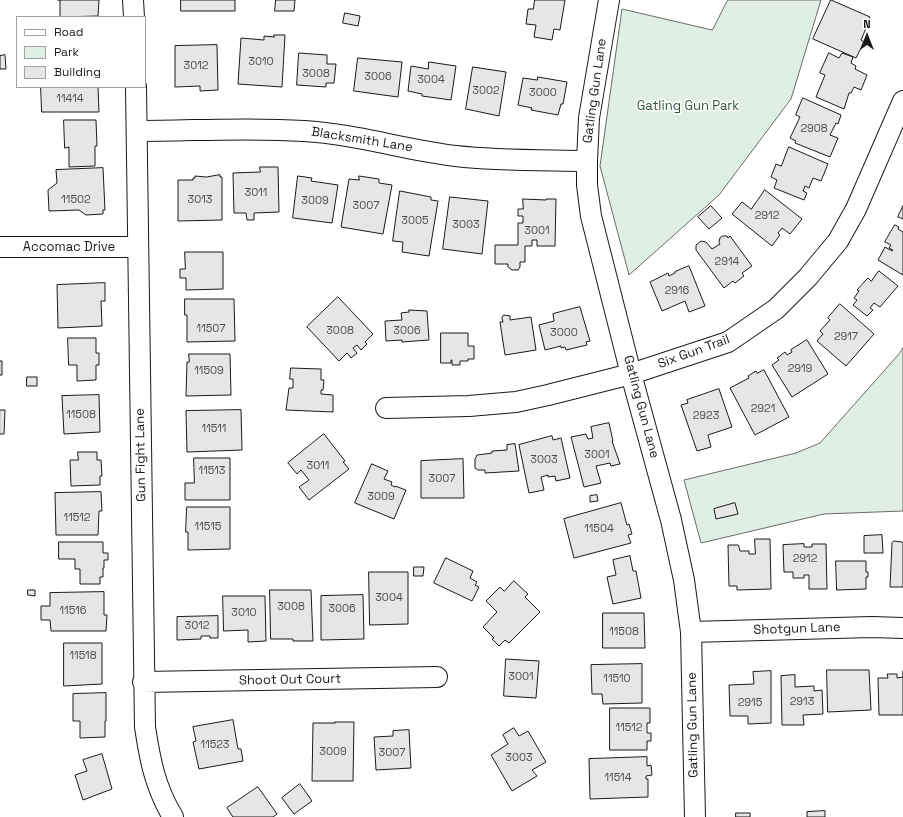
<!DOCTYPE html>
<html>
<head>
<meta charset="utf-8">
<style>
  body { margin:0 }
  #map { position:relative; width:903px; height:817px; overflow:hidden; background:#fff; font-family:"Space Grotesk",sans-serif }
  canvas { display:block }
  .legend { position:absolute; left:16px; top:16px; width:130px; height:72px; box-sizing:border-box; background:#fff; border:1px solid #a3a3a3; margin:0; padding:5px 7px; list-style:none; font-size:12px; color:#1a1a1a }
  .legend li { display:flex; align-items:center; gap:8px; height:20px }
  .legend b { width:20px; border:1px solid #a3a3a3 }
  .north { position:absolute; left:847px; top:16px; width:40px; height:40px; -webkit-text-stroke:3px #fff; paint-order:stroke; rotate:0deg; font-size:11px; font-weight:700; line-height:16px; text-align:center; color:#1a1a1a }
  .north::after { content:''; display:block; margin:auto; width:14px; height:18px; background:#1a1a1a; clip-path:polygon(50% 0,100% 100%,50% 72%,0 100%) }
</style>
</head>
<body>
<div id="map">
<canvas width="903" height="817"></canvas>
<ul class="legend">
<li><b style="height:5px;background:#fff"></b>Road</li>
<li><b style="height:11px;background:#e0efe3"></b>Park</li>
<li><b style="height:11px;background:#e6e6e6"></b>Building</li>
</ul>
<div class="north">N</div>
</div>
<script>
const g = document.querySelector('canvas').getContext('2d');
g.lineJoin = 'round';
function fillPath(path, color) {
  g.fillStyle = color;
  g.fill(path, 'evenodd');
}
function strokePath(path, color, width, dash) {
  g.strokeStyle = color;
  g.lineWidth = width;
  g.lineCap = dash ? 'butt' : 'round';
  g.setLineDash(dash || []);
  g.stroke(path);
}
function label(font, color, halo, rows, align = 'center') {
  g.font = font + ' "Space Grotesk",sans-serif';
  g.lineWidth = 3;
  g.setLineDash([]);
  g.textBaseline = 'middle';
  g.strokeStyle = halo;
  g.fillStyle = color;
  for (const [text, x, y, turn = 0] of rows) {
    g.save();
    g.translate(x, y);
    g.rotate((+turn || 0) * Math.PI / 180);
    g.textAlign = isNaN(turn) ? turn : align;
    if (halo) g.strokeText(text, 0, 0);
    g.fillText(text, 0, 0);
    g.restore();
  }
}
const green = new Path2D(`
  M 728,0 L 821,0 L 791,99 L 719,195 L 629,275 L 600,166 L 622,9 L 712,30 Z
  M 903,348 L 903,511 L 824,514 L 701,543 L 684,480 L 796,453 L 820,443 L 899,354 Z`);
fillPath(green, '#e0efe3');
strokePath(green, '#6a6a6a', 1);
const building = new Path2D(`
  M 58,0 L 99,0 L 98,16 L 60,17 L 60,0 Z
  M 181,0 L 235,0 L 235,11 L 181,11 Z
  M 276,0 L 295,0 L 294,11 L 275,11 Z
  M 535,0 L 565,0 L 560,30 L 554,29 L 552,40 L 534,37 L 536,25 L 526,24 L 528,9 L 533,9 Z
  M 831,0 L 870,17 L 866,25 L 867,26 L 861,40 L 864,42 L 856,58 L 813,39 Z
  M 345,13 L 360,16 L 358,26 L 343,23 Z
  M 274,35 L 285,35 L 282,87 L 238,84 L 241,38 L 264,40 L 264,36 L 274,37 Z
  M 217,45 L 218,90 L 200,91 L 200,86 L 175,87 L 175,46 Z
  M 299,53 L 327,55 L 327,64 L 336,64 L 334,83 L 326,83 L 326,87 L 297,85 Z
  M 829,53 L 839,58 L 842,53 L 853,57 L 851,63 L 856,66 L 855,69 L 867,75 L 861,90 L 854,87 L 851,93 L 849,93 L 844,109 L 816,97 L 825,75 L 820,73 Z
  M 5,55 L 6,69 L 0,69 L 0,56 Z
  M 358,58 L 402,62 L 398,97 L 354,91 Z
  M 429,62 L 456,66 L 451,100 L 422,96 L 422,94 L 408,91 L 411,66 L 428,69 Z
  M 473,67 L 506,72 L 499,116 L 466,109 Z
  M 538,77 L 567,82 L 563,104 L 561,104 L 558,115 L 531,110 L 532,108 L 518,105 L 523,78 L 537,80 Z
  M 41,87 L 98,87 L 99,112 L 42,112 Z
  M 803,98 L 841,115 L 838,124 L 836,123 L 830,135 L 838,138 L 830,157 L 795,143 L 796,141 L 790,138 L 800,117 L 796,115 Z
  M 64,120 L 96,120 L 97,146 L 95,146 L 95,166 L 69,167 L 69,147 L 65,148 Z
  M 789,147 L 828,164 L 821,181 L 813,178 L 809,188 L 805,186 L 803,191 L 807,193 L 804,200 L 774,188 L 777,180 L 771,177 L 776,164 L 781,166 Z
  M 260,167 L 278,167 L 279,212 L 254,213 L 254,220 L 247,220 L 246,213 L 234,213 L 233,173 L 260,172 Z
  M 103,168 L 105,210 L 103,210 L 103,214 L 86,215 L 79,210 L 49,211 L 48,190 L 57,183 L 56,170 Z
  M 220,175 L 220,177 L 222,177 L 222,220 L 178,221 L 178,180 L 193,180 L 193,178 L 195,178 L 195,176 L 206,177 Z
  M 298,176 L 312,178 L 311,181 L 338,185 L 332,223 L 293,218 Z
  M 359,176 L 379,179 L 379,183 L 392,185 L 383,234 L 341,227 L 349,179 L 359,180 Z
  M 765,190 L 802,219 L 790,234 L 782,228 L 778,233 L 780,235 L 772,246 L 732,214 L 742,202 L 751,209 Z
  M 400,191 L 431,197 L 431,200 L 438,201 L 429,256 L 402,252 L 403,242 L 393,241 Z
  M 450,197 L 488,201 L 482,254 L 443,249 Z
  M 523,199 L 546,200 L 546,199 L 556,199 L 555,246 L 537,246 L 537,240 L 532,240 L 532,246 L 525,246 L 525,262 L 520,262 L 520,267 L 518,270 L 512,270 L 508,267 L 508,264 L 495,264 L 495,245 L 518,245 L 518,223 L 523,223 L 523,216 L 518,216 L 518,209 L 523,209 Z
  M 711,206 L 722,218 L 709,229 L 698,217 Z
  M 903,206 L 903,219 L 898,217 Z
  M 895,225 L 899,227 L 898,229 L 903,232 L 903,275 L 878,260 L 885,247 L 892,251 L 893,250 L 889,248 L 891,245 L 885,242 Z
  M 723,236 L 727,236 L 728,238 L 730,236 L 752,266 L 742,273 L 744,276 L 735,283 L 733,281 L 724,288 L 696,250 L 696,245 L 701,241 L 706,242 L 712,249 L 720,244 L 719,242 L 720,238 Z
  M 185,252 L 223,252 L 223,289 L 186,290 L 186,278 L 180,278 L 180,269 L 185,269 Z
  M 689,266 L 705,306 L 689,312 L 685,301 L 662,311 L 650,282 L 668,273 L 669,276 L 675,273 L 675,272 Z
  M 879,271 L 898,286 L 880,307 L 874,303 L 870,308 L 873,310 L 867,316 L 853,305 L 857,300 L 854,298 L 859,291 L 857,290 L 865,281 L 868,278 L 871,281 Z
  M 105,283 L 105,301 L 101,301 L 102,326 L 58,328 L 57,285 Z
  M 338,297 L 373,334 L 365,342 L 367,344 L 361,350 L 357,345 L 353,348 L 357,353 L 351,358 L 347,353 L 339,361 L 307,327 Z
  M 185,299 L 234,299 L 235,341 L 187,342 L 187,315 L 185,315 Z
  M 840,304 L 874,334 L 846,366 L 817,341 L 823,334 L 820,331 L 830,320 L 828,318 Z
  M 580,307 L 590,341 L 586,342 L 587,345 L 566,350 L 565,347 L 561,348 L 561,346 L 545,350 L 539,325 L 554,321 L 553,314 Z
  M 409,310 L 427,311 L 429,340 L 402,342 L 402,340 L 386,341 L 385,321 L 402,320 L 401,313 L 409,312 Z
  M 504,315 L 510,316 L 510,320 L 531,317 L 536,350 L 505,355 L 500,322 L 503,322 L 502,318 Z
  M 441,333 L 468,333 L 468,346 L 474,346 L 474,359 L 468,359 L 468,361 L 460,361 L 460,365 L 452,365 L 452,360 L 451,360 L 451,363 L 441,363 Z
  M 68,338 L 96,338 L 96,353 L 99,353 L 99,365 L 96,365 L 96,380 L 77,381 L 77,365 L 69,365 Z
  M 807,340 L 828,374 L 792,397 L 772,365 L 779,360 L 777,358 L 785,352 L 787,355 L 792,352 L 791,350 Z
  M 189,354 L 230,354 L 231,395 L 186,396 L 187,362 L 189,362 Z
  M 0,361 L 2,361 L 2,375 L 0,375 Z
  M 291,368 L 321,369 L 321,380 L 324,380 L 323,390 L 321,390 L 321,394 L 333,395 L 333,412 L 286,410 L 289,388 L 293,388 L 293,379 L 290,379 Z
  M 764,370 L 789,417 L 755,435 L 730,388 L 749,378 L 748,376 L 756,371 L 757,373 Z
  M 27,377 L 37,377 L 37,386 L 27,386 Z
  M 719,389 L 732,427 L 708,435 L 711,447 L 697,451 L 681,405 L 688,403 L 687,400 Z
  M 99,395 L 100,432 L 64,434 L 62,396 Z
  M 0,410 L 5,410 L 4,434 L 0,434 Z
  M 241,410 L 242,450 L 187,452 L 186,411 Z
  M 609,423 L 613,441 L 612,441 L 620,464 L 611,466 L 610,463 L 596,466 L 601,483 L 584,487 L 571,437 L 586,434 L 588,439 L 593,438 L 591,427 Z
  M 324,434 L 345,461 L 343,462 L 349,469 L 309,500 L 299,487 L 309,480 L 301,470 L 297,474 L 288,463 Z
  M 552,436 L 553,440 L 561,438 L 570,478 L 556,481 L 555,476 L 548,477 L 548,475 L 541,477 L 544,490 L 529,493 L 519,445 Z
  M 515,444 L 519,471 L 485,473 L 485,470 L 478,470 L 475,468 L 475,459 L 477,455 L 492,453 L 492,451 L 507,450 L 507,445 Z
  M 78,452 L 97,452 L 97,460 L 101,460 L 102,476 L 100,476 L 100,485 L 71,486 L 70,460 L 78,460 Z
  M 194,458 L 230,458 L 230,500 L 185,500 L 185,483 L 194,483 Z
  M 463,459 L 464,498 L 421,498 L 421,461 Z
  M 372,464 L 388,471 L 384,479 L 392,482 L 391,485 L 395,487 L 395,486 L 406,490 L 394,519 L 355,503 Z
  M 101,492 L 102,511 L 99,511 L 98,535 L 56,535 L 55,493 Z
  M 597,495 L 598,501 L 590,502 L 590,496 Z
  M 621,503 L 627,525 L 629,524 L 632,534 L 628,535 L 631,543 L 574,558 L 564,519 Z
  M 735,503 L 738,514 L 716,519 L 714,509 Z
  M 187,507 L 230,507 L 230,549 L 188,550 L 188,532 L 186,532 Z
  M 882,535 L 883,553 L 864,553 L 864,536 Z
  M 755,539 L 770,539 L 771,589 L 737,590 L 737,586 L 729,586 L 728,545 L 738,545 L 739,547 L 740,551 L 749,551 L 749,554 L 755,554 Z
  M 894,541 L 902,542 L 903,543 L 903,587 L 890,587 L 892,543 Z
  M 59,542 L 103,542 L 103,553 L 108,553 L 108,560 L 104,560 L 104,568 L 103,568 L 103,577 L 100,577 L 100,584 L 80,584 L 80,569 L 75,569 L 75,559 L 59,559 Z
  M 804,544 L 804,547 L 812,547 L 812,544 L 826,544 L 827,589 L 809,589 L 809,575 L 804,575 L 804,578 L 793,578 L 793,572 L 784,572 L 783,545 Z
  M 630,556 L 633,571 L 636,571 L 641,598 L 613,604 L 607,577 L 616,575 L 613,560 Z
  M 446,558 L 473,571 L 470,578 L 477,582 L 475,585 L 479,587 L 472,601 L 434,583 Z
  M 836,561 L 866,561 L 866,572 L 868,572 L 868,577 L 866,577 L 866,589 L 837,590 Z
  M 414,567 L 424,567 L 423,576 L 414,576 Z
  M 369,572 L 408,572 L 408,624 L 370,625 Z
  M 514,581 L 528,594 L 525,597 L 540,612 L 509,643 L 505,640 L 499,646 L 492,639 L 494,638 L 483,627 L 497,612 L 486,601 L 500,587 L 504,591 Z
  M 28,590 L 35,590 L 35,596 L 28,595 Z
  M 270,590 L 311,590 L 313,641 L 293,641 L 293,639 L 271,639 Z
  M 104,592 L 104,615 L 107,615 L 106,631 L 51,631 L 50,620 L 41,620 L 41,606 L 50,606 L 50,593 Z
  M 363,595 L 364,639 L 321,640 L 321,596 Z
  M 223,596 L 265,596 L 266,641 L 248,642 L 248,630 L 224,631 Z
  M 603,613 L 644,613 L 645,648 L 603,648 Z
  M 218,616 L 218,638 L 210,638 L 210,636 L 201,636 L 201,639 L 177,640 L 177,617 Z
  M 64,643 L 102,643 L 102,684 L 64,686 Z
  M 506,659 L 539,661 L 536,698 L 504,696 Z
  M 642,664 L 642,703 L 603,704 L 602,694 L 592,694 L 591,665 Z
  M 827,670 L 869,670 L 871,710 L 828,712 Z
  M 771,671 L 771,723 L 748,724 L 748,716 L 730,716 L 729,685 L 754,684 L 753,672 Z
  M 903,671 L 903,715 L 879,715 L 878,678 L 888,678 L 887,674 L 897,674 L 897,678 L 903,677 Z
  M 795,675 L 795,687 L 814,686 L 814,691 L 822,690 L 823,714 L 803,715 L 804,725 L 782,725 L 781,676 Z
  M 106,693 L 106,721 L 105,721 L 105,737 L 80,738 L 80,721 L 73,721 L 73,694 Z
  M 610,708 L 650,708 L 650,723 L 647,723 L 647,733 L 651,733 L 651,741 L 647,741 L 647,750 L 610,750 Z
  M 233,720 L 238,749 L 241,749 L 243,761 L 199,769 L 193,742 L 196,741 L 193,727 Z
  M 335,722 L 354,722 L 353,781 L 312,781 L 313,723 L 335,723 Z
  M 514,728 L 519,736 L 528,731 L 546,762 L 532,770 L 537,776 L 512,791 L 491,755 L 508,744 L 503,735 Z
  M 409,730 L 411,768 L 376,770 L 374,737 L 393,736 L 393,731 Z
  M 102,754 L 112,789 L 83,800 L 75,775 L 87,771 L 83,760 Z
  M 647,757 L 647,766 L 651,765 L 652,775 L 646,776 L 646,779 L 648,779 L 648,797 L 590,799 L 589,759 Z
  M 300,784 L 312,801 L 294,814 L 282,798 Z
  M 258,787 L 277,814 L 273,817 L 233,817 L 227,808 Z
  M 825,811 L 825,817 L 807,817 L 807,812 Z
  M 736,813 L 750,813 L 750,817 L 736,817 Z`);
fillPath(building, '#e6e6e6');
strokePath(building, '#1a1a1a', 1);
const minor = new Path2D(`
  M 133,0 L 134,17
  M 609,0 L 589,118 L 587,161 L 587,185 L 591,216 L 631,374 L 671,520 L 684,580 L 691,632 L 695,817
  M 136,87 L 145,727 C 150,760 155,787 173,817
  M 137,131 C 193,131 249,127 304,131 C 356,134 405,150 456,156 C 499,161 543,160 587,161
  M 0,247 L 138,247
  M 386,408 L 469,406 L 516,402 L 548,395 L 631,374 L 728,342 L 776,309 L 808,277 L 838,241 L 856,209 L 903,101
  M 691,632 L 872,627 L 903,628
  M 143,682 L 437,677`);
strokePath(minor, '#1a1a1a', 22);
strokePath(minor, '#fff', 20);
label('11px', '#4d4d4d', null, [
  ["3010",261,62],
  ["3012",196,66],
  ["3008",316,74],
  ["3006",378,77],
  ["3004",431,80],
  ["3002",486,91],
  ["3000",543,93],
  ["11414",70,99],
  ["2908",814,129],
  ["3011",256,193],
  ["11502",76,200],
  ["3013",200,200],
  ["3009",315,201],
  ["3007",366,206],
  ["2912",767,216],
  ["3005",415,221],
  ["3003",466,225],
  ["3001",537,231],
  ["2914",727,262],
  ["2916",677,291],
  ["11507",211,329],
  ["3008",340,331],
  ["3006",407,331],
  ["3000",564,333],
  ["2917",846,337],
  ["2919",800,369],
  ["11509",209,371],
  ["2921",763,409],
  ["11508",81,415],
  ["2923",706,416],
  ["11511",214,429],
  ["3001",597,455],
  ["3003",544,460],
  ["3011",318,466],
  ["11513",212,471],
  ["3007",442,479],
  ["3009",381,497],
  ["11512",77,518],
  ["11515",208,527],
  ["11504",599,529],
  ["2912",805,559],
  ["3004",389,598],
  ["3008",291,607],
  ["3006",342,609],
  ["11516",73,611],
  ["3010",244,613],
  ["3012",197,626],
  ["11508",624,632],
  ["11518",83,656],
  ["3001",521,677],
  ["11510",617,679],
  ["2913",802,702],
  ["2915",750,703],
  ["11512",629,728],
  ["11523",215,745],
  ["3009",333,752],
  ["3007",392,753],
  ["3003",519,758],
  ["11514",618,778]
]);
label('13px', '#1a1a1a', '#fff', [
  ["Gatling Gun Lane",595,91,-82],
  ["Blacksmith Lane",362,140,9],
  ["Accomac Drive",69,247],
  ["Six Gun Trail",694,352,-20],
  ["Gatling Gun Lane",641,407,75],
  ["Gun Fight Lane",141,455,-91],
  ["Shotgun Lane",797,629,-2],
  ["Shoot Out Court",290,680,-1],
  ["Gatling Gun Lane",693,725,-91]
]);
label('13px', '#2b5a34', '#fff', [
  ["Gatling Gun Park",688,106]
]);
</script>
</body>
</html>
